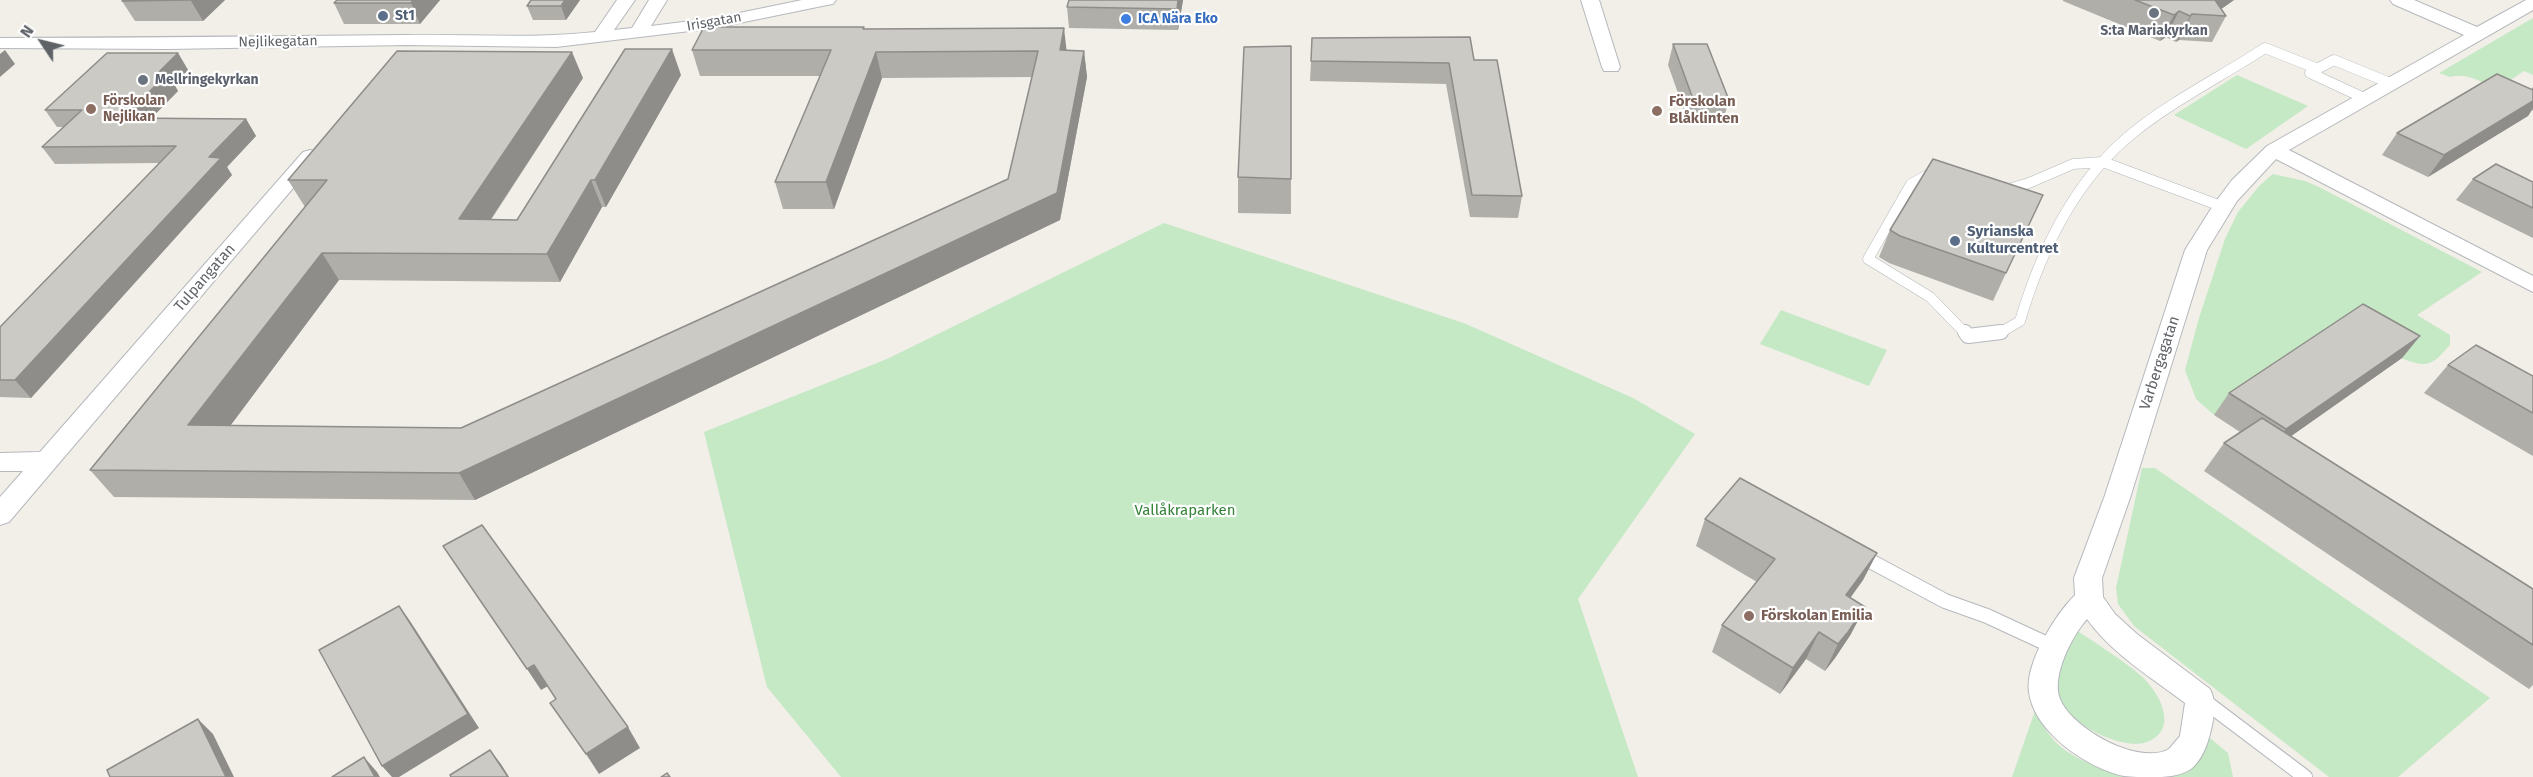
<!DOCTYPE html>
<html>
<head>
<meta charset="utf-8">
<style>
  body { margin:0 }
  #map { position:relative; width:2533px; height:777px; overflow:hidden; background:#f1efe8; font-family:"Fira Sans",sans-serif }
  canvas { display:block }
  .north { position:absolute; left:12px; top:12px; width:60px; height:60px; -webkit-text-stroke:4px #fff; paint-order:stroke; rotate:305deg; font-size:16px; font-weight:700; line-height:24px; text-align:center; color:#5f6368 }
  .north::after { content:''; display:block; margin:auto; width:21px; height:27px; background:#5f6368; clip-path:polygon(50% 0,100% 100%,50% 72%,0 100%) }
</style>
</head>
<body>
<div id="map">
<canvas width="2533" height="777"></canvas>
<div class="north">N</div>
</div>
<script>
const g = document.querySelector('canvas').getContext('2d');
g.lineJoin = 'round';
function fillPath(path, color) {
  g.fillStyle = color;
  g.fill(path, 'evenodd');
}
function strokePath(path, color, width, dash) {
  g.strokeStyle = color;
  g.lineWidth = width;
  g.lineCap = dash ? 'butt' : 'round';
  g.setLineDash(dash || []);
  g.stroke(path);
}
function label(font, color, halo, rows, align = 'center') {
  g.font = font + ' "Fira Sans",sans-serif';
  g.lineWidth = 4.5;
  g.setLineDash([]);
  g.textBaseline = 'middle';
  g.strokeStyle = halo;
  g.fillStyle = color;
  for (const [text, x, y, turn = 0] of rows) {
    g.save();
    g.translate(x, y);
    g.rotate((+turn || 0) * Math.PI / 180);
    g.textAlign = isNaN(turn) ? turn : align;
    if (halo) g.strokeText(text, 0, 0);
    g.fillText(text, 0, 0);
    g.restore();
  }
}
fillPath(new Path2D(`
  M 2533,18 L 2533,75 L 2524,71 L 2497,89 C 2482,82 2466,72 2450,77 L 2439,73 Z
  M 2237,75 L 2308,106 L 2246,149 L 2174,115 Z
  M 2273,174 L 2305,181 L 2321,188 L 2482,272 L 2417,315 L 2450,335 L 2450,345 C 2443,352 2435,364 2424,364 C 2402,364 2366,337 2347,327 L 2214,415 L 2196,399 L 2185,370 L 2199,318 L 2225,239 L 2238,212 L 2260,185 Z
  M 1164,223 L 1466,324 L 1633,398 L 1695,434 L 1578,599 L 1638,777 L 841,777 L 767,687 L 704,432 L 887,359 Z
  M 1781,310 L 1887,350 L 1869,386 L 1760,344 Z
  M 2142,468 L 2155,468 L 2490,698 L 2398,777 L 2329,777 L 2134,626 L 2118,604 L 2116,588 Z
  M 2076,630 C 2097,644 2120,658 2140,675 C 2158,690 2181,729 2147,742 C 2121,752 2056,718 2055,689 C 2054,667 2066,649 2076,630 Z
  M 2036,708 C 2039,715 2042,724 2046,730 C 2066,762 2109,771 2143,776 L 2198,728 L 2228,753 L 2233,777 L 2012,777 Z`), '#c5e8c5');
const serviceFar1 = new Path2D(`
  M 2311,72 L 2334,60 L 2390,83
  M 2310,73 L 2364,98
  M 1935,171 L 1911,184 L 1868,259 L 1930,297 L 1966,334
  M 2002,191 L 2029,183 L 2073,164 L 2103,162 L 2221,206
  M 1998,334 L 2020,321 C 2041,250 2075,179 2134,132 C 2174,100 2222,76 2265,48 L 2318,69`);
const service = new Path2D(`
  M 1965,332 L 1968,336 L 2001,332
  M 1859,555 L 1945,601 L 1987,616 L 2056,648
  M 2203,700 L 2305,777`);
const minor = new Path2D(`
  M 617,0 L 635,0 L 614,30 L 632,28 L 649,0 L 667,0 L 651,26 L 715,18 L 802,0 L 836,0 L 833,4 L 827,5 L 715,28 L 556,47 L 407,45 L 168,49 L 0,48 L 0,38 C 135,38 270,36 405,35 C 469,34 531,39 595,32 Z
  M 1581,0 L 1599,0 L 1620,67 L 1618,71 L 1604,71 L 1602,67 Z
  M 2390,0 L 2414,0 L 2477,27 L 2526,0 L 2533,0 L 2533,10 L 2289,150 L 2533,276 L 2533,292 L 2276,159 L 2237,201 L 2207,250 L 2130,498 L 2102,578 L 2103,597 L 2115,614 L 2137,634 L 2210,689 C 2217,702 2214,719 2210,734 C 2207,746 2201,761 2191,769 C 2178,777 2165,777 2151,777 C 2142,777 2132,777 2124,776 C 2087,768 2034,732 2029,692 C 2025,663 2055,615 2075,595 L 2074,578 L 2104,498 L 2185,250 L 2214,204 L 2232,180 L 2267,146 L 2464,35 L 2393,4 ZM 2087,619 C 2111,653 2152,678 2185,703 L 2180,736 L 2169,749 C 2139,766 2072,729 2060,699 C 2051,676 2072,636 2087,619 Z
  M 310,150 L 317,152 L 320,156 L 317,160 L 9,522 L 0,525 L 0,497 L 23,471 L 0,471 L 0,453 L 40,452 L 303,152 Z`);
strokePath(serviceFar1, '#b5b8bc', 11);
strokePath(service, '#b5b8bc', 16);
strokePath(minor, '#b5b8bc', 2);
strokePath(serviceFar1, '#fff', 10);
strokePath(service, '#fff', 14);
fillPath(minor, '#fff');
fillPath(new Path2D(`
  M 123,0 L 225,0 L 203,21 L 135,21 L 122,1 Z
  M 440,0 L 420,24 L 344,24 L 334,3 Z
  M 531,0 L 580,0 L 566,20 L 533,20 L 527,6 Z
  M 1183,0 L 1178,30 L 1069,28 L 1067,7 Z
  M 2063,0 L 2234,0 L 2221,9 L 2226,16 L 2212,42 L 2179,40 L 2176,42 L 2166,37 L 2160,41 L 2063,1 Z
  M 864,27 L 864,29 L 1067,50 L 1084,51 L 1087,77 L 1060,220 L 475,500 L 114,497 L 90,470 L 305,207 L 288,180 L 583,78 L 491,220 L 517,220 L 681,75 L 606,207 L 602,207 L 560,282 L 339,280 L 230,426 L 461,428 L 1008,179 L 1032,77 L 882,78 L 834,209 L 783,209 L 775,182 L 820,76 L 700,76 L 692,50 Z
  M 1673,44 L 1729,100 L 1723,121 L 1688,121 L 1668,65 Z
  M 178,53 L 188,70 L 174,84 L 178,91 L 151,118 L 246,119 L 256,136 L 227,167 L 232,175 L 31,398 L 0,397 L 0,327 L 159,163 L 55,164 L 42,147 L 63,127 L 57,127 L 45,110 Z
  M 1474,60 L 1522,196 L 1518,218 L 1470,217 L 1446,84 L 1310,81 L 1311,61 Z
  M 2533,87 L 2533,111 L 2532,110 L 2528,116 L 2428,177 L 2382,155 L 2397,133 L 2531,89 Z
  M 1238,177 L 1291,179 L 1291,214 L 1238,213 Z
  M 2473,179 L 2533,182 L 2533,238 L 2456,200 Z
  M 1890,230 L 2006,273 L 1993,301 L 1889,263 L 1879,257 Z
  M 2420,336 L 2402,358 L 2291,436 L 2533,589 L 2533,685 L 2529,689 L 2204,471 L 2224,443 L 2240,432 L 2214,415 L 2229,393 Z
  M 2448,365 L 2533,376 L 2533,456 L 2424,393 Z
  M 1705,519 L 1877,553 L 1863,580 L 1850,598 L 1851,634 L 1835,658 L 1825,671 L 1806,659 L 1780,694 L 1712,652 L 1722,625 L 1757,582 L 1696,546 Z`), '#afaea9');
fillPath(new Path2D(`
  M 192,0 L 225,0 L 203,21 L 191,1 Z
  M 413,0 L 440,0 L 420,24 L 411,3 Z
  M 565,0 L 580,0 L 566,20 L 561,6 Z
  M 1178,0 L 1183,0 L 1178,30 L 1177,9 Z
  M 2213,0 L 2234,0 L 2213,15 Z
  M 2179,11 L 2166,37 L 2160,41 L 2174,15 Z
  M 2192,14 L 2179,40 L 2176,42 L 2190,16 Z
  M 1064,28 L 1067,54 L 1060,50 Z
  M 672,49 L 681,75 L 606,207 L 595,180 Z
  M 5,50 L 15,64 L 0,77 L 0,54 Z
  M 1084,51 L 1087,77 L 1060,220 L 475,500 L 459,473 L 1057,193 Z
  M 572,52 L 583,78 L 473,246 L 459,219 Z
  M 876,52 L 882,78 L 834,209 L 826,182 Z
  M 178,53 L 188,70 L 174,84 L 178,91 L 135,135 L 123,118 L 157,74 Z
  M 2533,101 L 2533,108 L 2528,116 L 2428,177 L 2444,155 Z
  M 246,119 L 256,136 L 227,167 L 232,175 L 31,398 L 15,380 L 209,157 Z
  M 591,180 L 602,207 L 560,282 L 547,254 Z
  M 322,253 L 339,280 L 210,453 L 188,425 Z
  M 2420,336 L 2402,358 L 2270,451 L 2286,429 Z
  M 1877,553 L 1863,580 L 1833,622 L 1846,595 Z
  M 399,606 L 410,621 L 479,728 L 399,777 L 392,777 L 382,766 Z
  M 1865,607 L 1851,634 L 1835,658 L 1825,671 L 1838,644 Z
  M 1819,632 L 1806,659 L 1780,694 L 1793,668 Z
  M 534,665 L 548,686 L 541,690 L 527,669 Z
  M 198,719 L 213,734 L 234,777 L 226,777 Z
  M 628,727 L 640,748 L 599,774 L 586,754 Z
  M 490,750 L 501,764 L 509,777 L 508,777 Z
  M 364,757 L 377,772 L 380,777 L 375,777 Z`), '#8f8d8a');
const building = new Path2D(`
  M 123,0 L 192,0 L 122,1 Z
  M 337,0 L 413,0 L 411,3 L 334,3 Z
  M 531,0 L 565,0 L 561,6 L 527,6 Z
  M 1069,0 L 1178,0 L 1177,9 L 1067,7 Z
  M 2135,0 L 2215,0 L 2226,16 L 2192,14 L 2190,16 L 2179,11 L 2174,15 Z
  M 704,27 L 864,27 L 863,29 L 1064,28 L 1060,50 L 1084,51 L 1057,193 L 459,473 L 90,470 L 327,180 L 288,180 L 397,51 L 572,52 L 459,219 L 517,220 L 625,49 L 672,49 L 595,180 L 591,180 L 547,254 L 322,253 L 188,425 L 461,428 L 1008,179 L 1038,51 L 876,52 L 826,182 L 775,182 L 831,50 L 692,50 Z
  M 1470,37 L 1474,60 L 1497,60 L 1522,196 L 1472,195 L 1449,63 L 1311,61 L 1312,38 Z
  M 1673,44 L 1707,44 L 1729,100 L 1693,99 Z
  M 1291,46 L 1291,179 L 1238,177 L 1244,47 Z
  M 107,53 L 178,53 L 157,74 L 167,74 L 123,118 L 246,119 L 209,157 L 221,158 L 15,380 L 0,380 L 0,327 L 176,146 L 42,147 L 82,110 L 45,110 Z
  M 2497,74 L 2533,90 L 2533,101 L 2444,155 L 2397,133 Z
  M 1933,159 L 2043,195 L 2006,273 L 1900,236 L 1890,230 Z
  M 2496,164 L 2533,182 L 2533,208 L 2473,179 Z
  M 2363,304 L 2420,336 L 2286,429 L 2229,393 Z
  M 2476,345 L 2533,376 L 2533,413 L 2448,365 Z
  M 2262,418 L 2533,589 L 2533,645 L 2224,443 Z
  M 1740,478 L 1877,553 L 1846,595 L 1865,607 L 1848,632 L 1838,644 L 1819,632 L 1793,668 L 1722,625 L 1775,559 L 1705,519 Z
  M 482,525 L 628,727 L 586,754 L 550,703 L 556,699 L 534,665 L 527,669 L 443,546 Z
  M 399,606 L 468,714 L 382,766 L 319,650 Z
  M 198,719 L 226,777 L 110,777 L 107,770 Z
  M 490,750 L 508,777 L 451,777 L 450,775 Z
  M 364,757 L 375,777 L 332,777 Z
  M 667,773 L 670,777 L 661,777 Z`);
fillPath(building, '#cccac5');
strokePath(building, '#8f8d8a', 1.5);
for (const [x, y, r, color] of [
  [2154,13,6,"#6b7280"],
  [383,16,6,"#5c6f8a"],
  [1126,19,6,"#3f7fe0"],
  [143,80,6,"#6b7280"],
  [91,109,6,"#8d6e63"],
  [1657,111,6,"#8d6e63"],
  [1955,241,6,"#5c6f8a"],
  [1749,616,6,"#8d6e63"]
]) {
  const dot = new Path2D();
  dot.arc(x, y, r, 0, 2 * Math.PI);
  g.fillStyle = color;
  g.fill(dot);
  strokePath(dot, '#fff', 2);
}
label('bold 14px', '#4e5e75', '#fff', [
  ["St1",395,16]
], 'left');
label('bold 14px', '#366cbe', '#fff', [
  ["ICA Nära Eko",1138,19]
], 'left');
label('14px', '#5f6368', '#fff', [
  ["Irisgatan",714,22,-10],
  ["Nejlikegatan",278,42,-1]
]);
label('bold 14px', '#5b616d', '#fff', [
  ["S:ta Mariakyrkan",2154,31],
  ["Mellringekyrkan",155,80,"left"]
]);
label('bold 14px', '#785e54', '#fff', [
  ["Förskolan",103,101],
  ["Nejlikan",103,117]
], 'left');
label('bold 15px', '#785e54', '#fff', [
  ["Förskolan",1669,102],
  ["Blåklinten",1669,119],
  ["Förskolan Emilia",1761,616]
], 'left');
label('bold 15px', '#4e5e75', '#fff', [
  ["Syrianska",1967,232],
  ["Kulturcentret",1967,249]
], 'left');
label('15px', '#5f6368', '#fff', [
  ["Tulpangatan",205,278,-49],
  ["Varbergagatan",2160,363,-72]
]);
label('15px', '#348238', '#fff', [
  ["Vallåkraparken",1185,511]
]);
</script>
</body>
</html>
